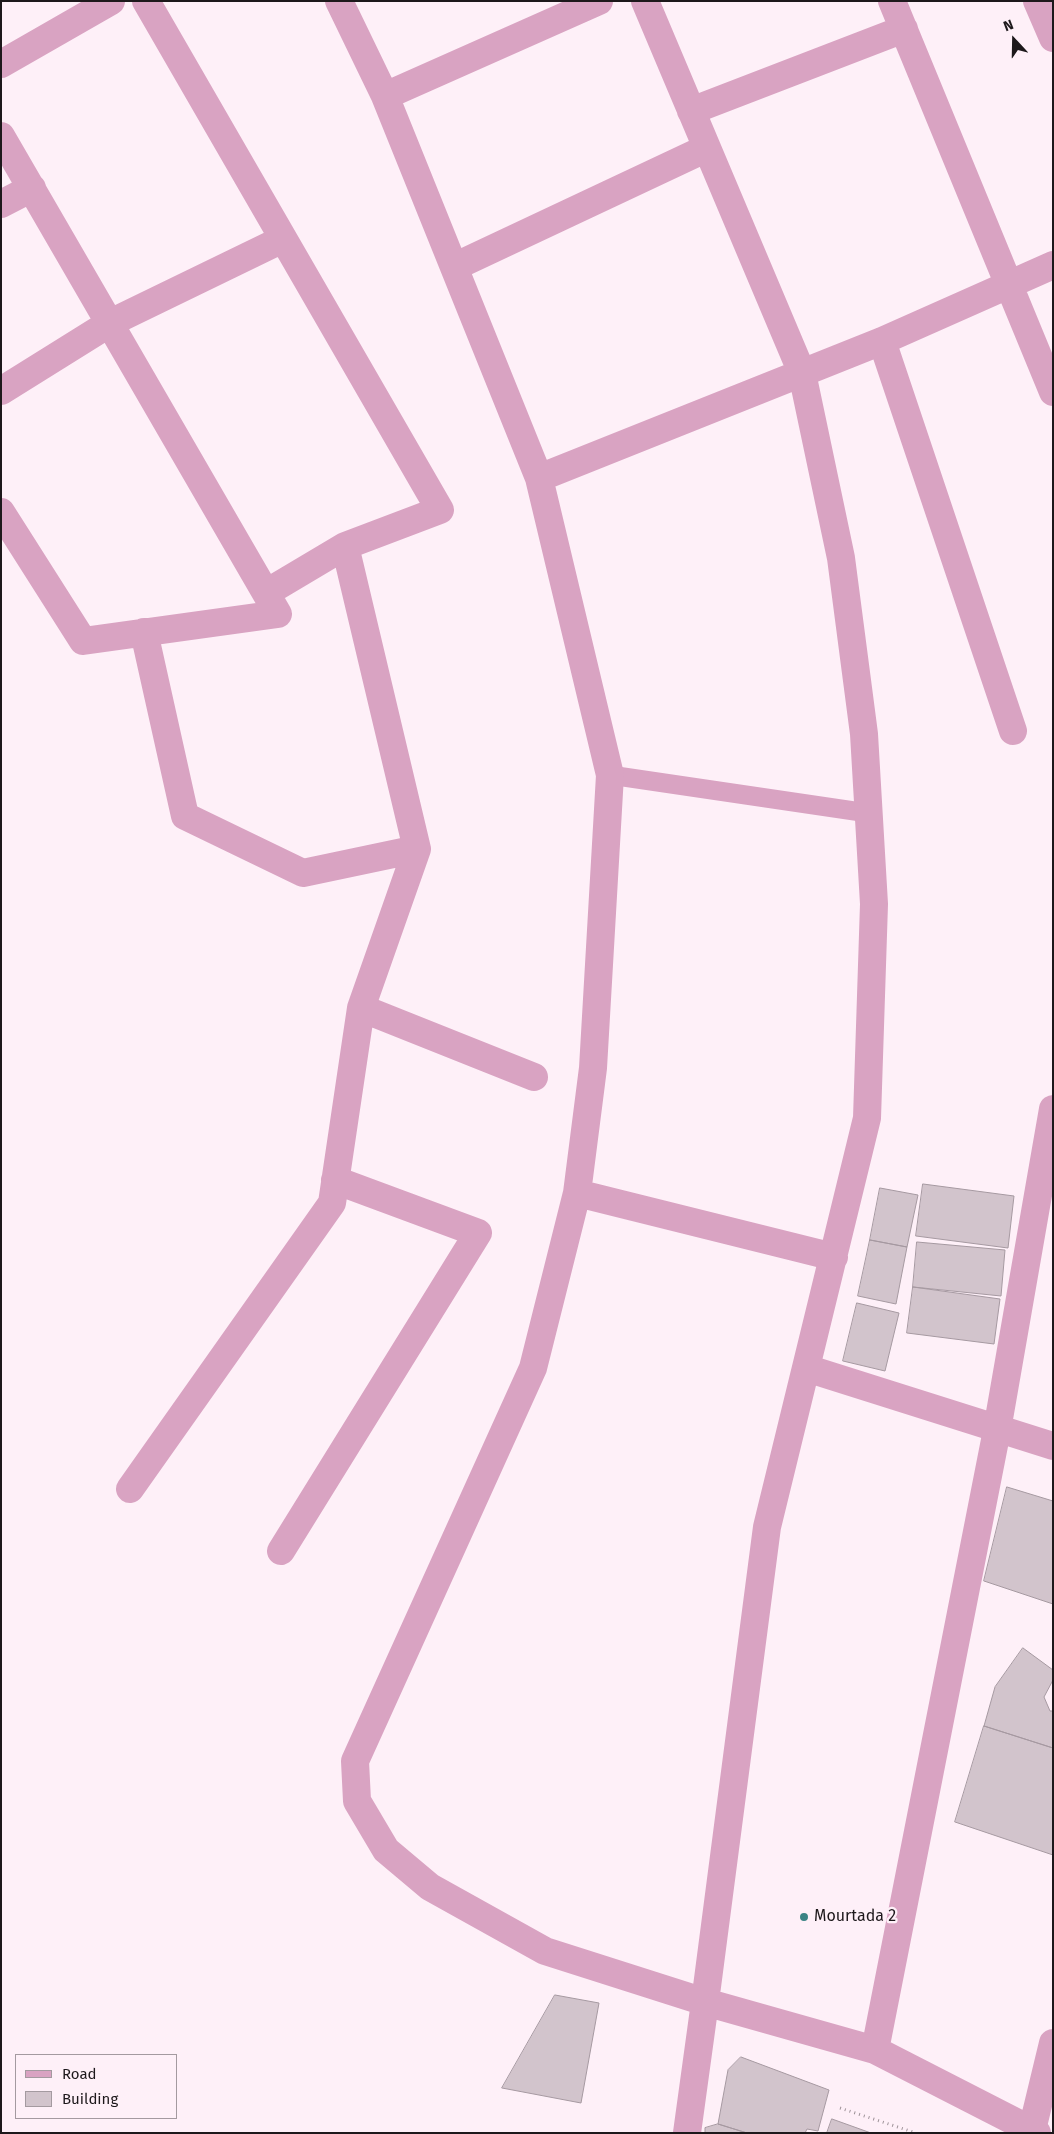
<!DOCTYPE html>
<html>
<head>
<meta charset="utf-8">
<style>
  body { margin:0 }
  #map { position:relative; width:1054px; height:2134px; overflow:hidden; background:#fef0f8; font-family:"Fira Sans",sans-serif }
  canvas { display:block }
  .frame { position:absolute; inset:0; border:2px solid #1d181b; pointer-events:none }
  .legend { position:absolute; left:15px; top:2054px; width:162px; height:65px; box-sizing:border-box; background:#fef0f8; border:1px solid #a49aa0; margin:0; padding:6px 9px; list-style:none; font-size:15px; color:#1d181b }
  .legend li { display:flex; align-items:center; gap:10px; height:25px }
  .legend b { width:25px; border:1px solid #a49aa0 }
  .north { position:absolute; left:989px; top:15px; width:50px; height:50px; -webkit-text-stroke:4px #fef0f8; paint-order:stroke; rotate:339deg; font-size:14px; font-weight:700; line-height:20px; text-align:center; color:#1d181b }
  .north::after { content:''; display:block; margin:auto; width:18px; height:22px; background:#1d181b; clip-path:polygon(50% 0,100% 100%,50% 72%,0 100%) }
</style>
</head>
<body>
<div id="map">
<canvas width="1054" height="2134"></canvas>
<div class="frame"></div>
<ul class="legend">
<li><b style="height:6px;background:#d9a3c2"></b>Road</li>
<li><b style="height:14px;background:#d2c4cc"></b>Building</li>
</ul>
<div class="north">N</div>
</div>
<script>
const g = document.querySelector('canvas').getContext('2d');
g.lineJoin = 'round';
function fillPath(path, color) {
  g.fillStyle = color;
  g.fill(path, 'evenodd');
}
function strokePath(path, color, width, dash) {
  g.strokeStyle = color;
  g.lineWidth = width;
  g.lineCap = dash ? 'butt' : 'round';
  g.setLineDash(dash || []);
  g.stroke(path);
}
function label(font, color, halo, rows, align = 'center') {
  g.font = font + ' "Fira Sans",sans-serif';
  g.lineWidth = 4.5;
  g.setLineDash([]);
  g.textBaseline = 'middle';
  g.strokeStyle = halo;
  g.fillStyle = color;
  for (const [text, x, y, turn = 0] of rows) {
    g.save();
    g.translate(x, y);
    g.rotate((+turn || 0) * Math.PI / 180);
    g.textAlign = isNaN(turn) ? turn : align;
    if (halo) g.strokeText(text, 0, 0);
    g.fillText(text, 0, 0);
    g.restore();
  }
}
const building = new Path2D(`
  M 923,1184 L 1014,1196 L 1008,1248 L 916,1236 Z
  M 880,1188 L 918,1195 L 907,1247 L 870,1240 Z
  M 870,1240 L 907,1247 L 896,1304 L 858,1296 Z
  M 917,1242 L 1005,1250 L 1001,1296 L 913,1287 Z
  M 913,1287 L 1000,1299 L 994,1344 L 907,1333 Z
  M 857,1303 L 899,1313 L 885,1371 L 843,1361 Z
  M 1007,1487 L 1053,1501 L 1053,1604 L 984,1581 Z
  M 1023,1648 L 1053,1670 L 1053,1680 L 1044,1697 L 1050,1711 L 1053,1711 L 1053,1748 L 984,1726 L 995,1687 Z
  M 984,1726 L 1053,1748 L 1053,1855 L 955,1822 Z
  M 555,1995 L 599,2003 L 581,2103 L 502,2088 Z
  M 741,2057 L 829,2090 L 818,2131 L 807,2129 L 805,2133 L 747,2133 L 718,2124 L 728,2070 Z
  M 832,2119 L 871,2133 L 827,2133 Z
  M 718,2124 L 747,2133 L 705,2133 L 705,2128 Z`);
fillPath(building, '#d2c4cc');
strokePath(building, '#a699a1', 1);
strokePath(new Path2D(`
  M 840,2108 L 916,2133`), '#9e9399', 3, [1, 4]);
strokePath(new Path2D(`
  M 610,775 L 868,813`), '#d9a3c2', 19);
strokePath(new Path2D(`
  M 146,1 L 440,510 L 345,546 L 266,593
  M 339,1 L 385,96 L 539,478 L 610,775 L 593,1068 L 577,1193 L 533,1368 L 355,1761 L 357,1801 L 386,1850 L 430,1887 L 545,1951 L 705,2002 L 875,2050 L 1037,2133
  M 645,1 L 802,373 L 841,558 L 864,734 L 874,904 L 867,1118 L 767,1527 L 705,2002 L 687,2133
  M 892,1 L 1053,392
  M 1037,1 L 1053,38
  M 1,64 L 111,1
  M 385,96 L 599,1
  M 691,111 L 904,29
  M 1,136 L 278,614 L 83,641 L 1,512
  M 1,204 L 32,188
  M 454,267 L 707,148
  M 882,341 L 1013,731
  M 1,391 L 110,323 L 283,239
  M 539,478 L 882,341 L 1053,265
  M 144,632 L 185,816 L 303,873 L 417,849
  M 361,1008 L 534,1077
  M 577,1193 L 834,1257
  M 806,1368 L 1053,1446
  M 130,1489 L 332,1203 L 361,1008 L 417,849 L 345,546
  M 281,1551 L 478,1233 L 335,1180
  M 875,2050 L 997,1430 L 1053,1109
  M 1032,2130 L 1053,2043`), '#d9a3c2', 28);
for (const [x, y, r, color] of [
  [804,1917,5,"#3b8384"]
]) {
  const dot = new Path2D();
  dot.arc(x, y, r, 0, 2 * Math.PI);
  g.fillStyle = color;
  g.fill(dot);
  strokePath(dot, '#fef0f8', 2);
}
label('16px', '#1d181b', '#fef0f8', [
  ["Mourtada 2",814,1917]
], 'left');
</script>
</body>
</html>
